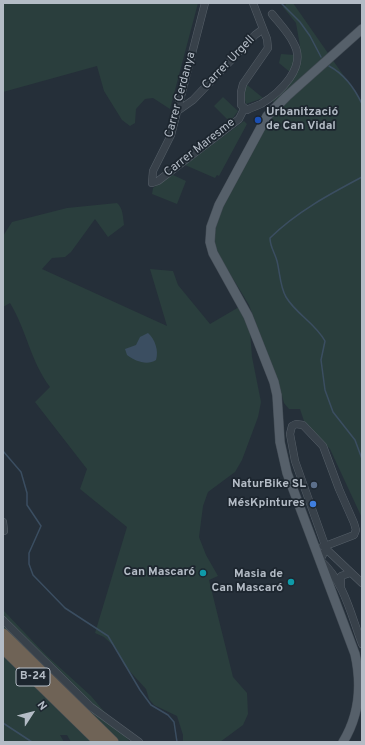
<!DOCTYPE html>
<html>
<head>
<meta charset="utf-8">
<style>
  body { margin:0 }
  #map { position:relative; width:365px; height:745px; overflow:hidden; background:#252f39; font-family:Overpass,sans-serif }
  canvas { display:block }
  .frame { position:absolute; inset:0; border:4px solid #b4bcc6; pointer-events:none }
  .north { position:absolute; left:12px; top:693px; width:40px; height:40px; -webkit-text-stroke:3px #1d262f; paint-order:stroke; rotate:54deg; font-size:11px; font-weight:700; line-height:16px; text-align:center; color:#b4bcc6 }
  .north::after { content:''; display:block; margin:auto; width:14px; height:18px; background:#b4bcc6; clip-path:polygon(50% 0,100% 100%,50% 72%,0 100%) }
</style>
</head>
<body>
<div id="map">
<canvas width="365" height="745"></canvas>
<div class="frame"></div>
<div class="north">N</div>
</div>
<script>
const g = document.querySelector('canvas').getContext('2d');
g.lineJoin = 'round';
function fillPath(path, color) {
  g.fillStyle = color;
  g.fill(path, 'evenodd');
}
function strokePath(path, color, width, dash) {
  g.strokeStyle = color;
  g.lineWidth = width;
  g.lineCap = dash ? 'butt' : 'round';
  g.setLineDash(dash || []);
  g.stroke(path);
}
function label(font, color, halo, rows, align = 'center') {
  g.font = font + ' Overpass,sans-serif';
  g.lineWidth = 3.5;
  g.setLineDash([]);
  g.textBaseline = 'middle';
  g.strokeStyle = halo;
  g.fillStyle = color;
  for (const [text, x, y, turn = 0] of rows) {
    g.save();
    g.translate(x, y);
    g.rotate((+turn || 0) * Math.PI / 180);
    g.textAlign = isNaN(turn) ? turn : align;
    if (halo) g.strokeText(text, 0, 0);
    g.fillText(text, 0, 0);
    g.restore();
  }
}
fillPath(new Path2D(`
  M 3,3 L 198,3 L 170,109 L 153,98 L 145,99 L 136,109 L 135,123 L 130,126 L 122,120 L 104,91 L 97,66 L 3,92 Z
  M 285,3 L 293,3 L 362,102 L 362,518 L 330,449 L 304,421 L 300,409 L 289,409 L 284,403 L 280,388 L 249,305 L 218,254 L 214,240 L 216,222 L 251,149 L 277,110 L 272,99 L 299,63 L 300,46 L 296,23 L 283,7 L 286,5 Z
  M 281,54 L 295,55 L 291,73 L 279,63 Z
  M 246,84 L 263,98 L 246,104 L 243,92 Z
  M 223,97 L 238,111 L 230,122 L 214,106 Z
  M 244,121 L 247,124 L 219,176 L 217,175 L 215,178 L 185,165 Z
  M 171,174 L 186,181 L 177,204 L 152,194 L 153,188 Z
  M 117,203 C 123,208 123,217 124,225 L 108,237 L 95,219 L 71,252 L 65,257 L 52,258 L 42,269 L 167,326 L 150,269 L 173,271 L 178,285 L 210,324 L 239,307 L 250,331 L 252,357 L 261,402 L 258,417 L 242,460 L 235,472 L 208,492 L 203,506 L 199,537 L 206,555 L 218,576 L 209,580 L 233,677 L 247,693 L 248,714 L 243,725 L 220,742 L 183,742 L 183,735 L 177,716 L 154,705 L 149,699 L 146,689 L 124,665 L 116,648 L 104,637 L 95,633 L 127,527 L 80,489 L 87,469 L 35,402 L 50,387 C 30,360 27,331 10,303 L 3,307 L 3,236 L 12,222 L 67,208 Z
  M 3,610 L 46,655 L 91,696 L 130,742 L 71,742 L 67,735 L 60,735 L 64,742 L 3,742 Z`), '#2a3e3d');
fillPath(new Path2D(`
  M 148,333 C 155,339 159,351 156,360 C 147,366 135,361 127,355 L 125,349 L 136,345 L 140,337 Z`), '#3b4e61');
strokePath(new Path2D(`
  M 281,3 L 300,22 L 310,36 L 321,57
  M 329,66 C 344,74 355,89 362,104
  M 362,177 C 330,194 296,212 270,238 C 270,247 275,253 277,261 C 280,273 280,287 286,297 C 296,314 315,323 325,341 L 321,360 L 325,390 L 333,412 L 355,440 L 362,459
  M 3,451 L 21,472 L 27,493 L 27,505 L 41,526 L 29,553 L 29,564 L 33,575 L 65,608 L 108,636 L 140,690 L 151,705 L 168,715 L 174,722 L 177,742
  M 3,723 L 32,742`), '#3b4e61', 1.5);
const minor = new Path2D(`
  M 205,3 L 171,135 L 153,171 L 152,183 L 158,181 L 239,119 L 244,109
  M 253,3 L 267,39 L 268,48 L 243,84 L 241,92 L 241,105 L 247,110 C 252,107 257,106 261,104 C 280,93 307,67 294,44 C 289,33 279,23 272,14
  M 176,112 L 193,100 L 255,35 L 263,29
  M 3,522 L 4,531
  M 323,546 L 362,583
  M 326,548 L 295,461 L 290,434 L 292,426 L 296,424 L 303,425 L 323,446 L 339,489 L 354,523 L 356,530 L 354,535 L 328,545 L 320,560 C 344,581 351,615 362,644
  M 341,585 L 341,576 L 350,573
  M 3,620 L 91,707 L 139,742`);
const major = new Path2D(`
  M 343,742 C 360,714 362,685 355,654 L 287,473 L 280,442 L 277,395 L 274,382 L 248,316 L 213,253 L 210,242 L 211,227 L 219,205 L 267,116 L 287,96 L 362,29`);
const highway = new Path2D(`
  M 3,634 L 113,742
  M 3,648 L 99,742`);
strokePath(minor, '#565f68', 8);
strokePath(major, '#414a53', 10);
strokePath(highway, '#434c55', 12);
strokePath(minor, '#38414a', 7);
strokePath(major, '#56606a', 9);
strokePath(highway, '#6f6356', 11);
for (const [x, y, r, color] of [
  [258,120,4,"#1a4fb4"],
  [314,485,4,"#5c6f8a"],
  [313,504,4,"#3f7fe0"],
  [203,573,4,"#0f9aa8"],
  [291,582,4,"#0f9aa8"]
]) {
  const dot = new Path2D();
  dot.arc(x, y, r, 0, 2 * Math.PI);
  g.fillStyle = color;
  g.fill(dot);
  strokePath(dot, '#1d262f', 1.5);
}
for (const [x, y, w] of [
  [33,677,34]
]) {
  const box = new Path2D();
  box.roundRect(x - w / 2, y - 9, w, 18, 3);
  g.fillStyle = '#1d262f';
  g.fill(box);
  strokePath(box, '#b4bcc6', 1);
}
label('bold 11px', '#b4bcc6', null, [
  ["B-24",33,677]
]);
label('12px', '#b4bcc6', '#1d262f', [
  ["Carrer Urgell",229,63,-46],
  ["Carrer Cerdanya",181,95,-75],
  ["Carrer Maresme",200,148,-38]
]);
label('bold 12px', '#b4bcc6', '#1d262f', [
  ["Urbanització",266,113,"left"],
  ["de Can Vidal",266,127,"left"],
  ["NaturBike SL",306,485],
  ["MésKpintures",305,504],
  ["Can Mascaró",195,573],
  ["Masia de",283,575],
  ["Can Mascaró",283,589]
], 'right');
</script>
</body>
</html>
